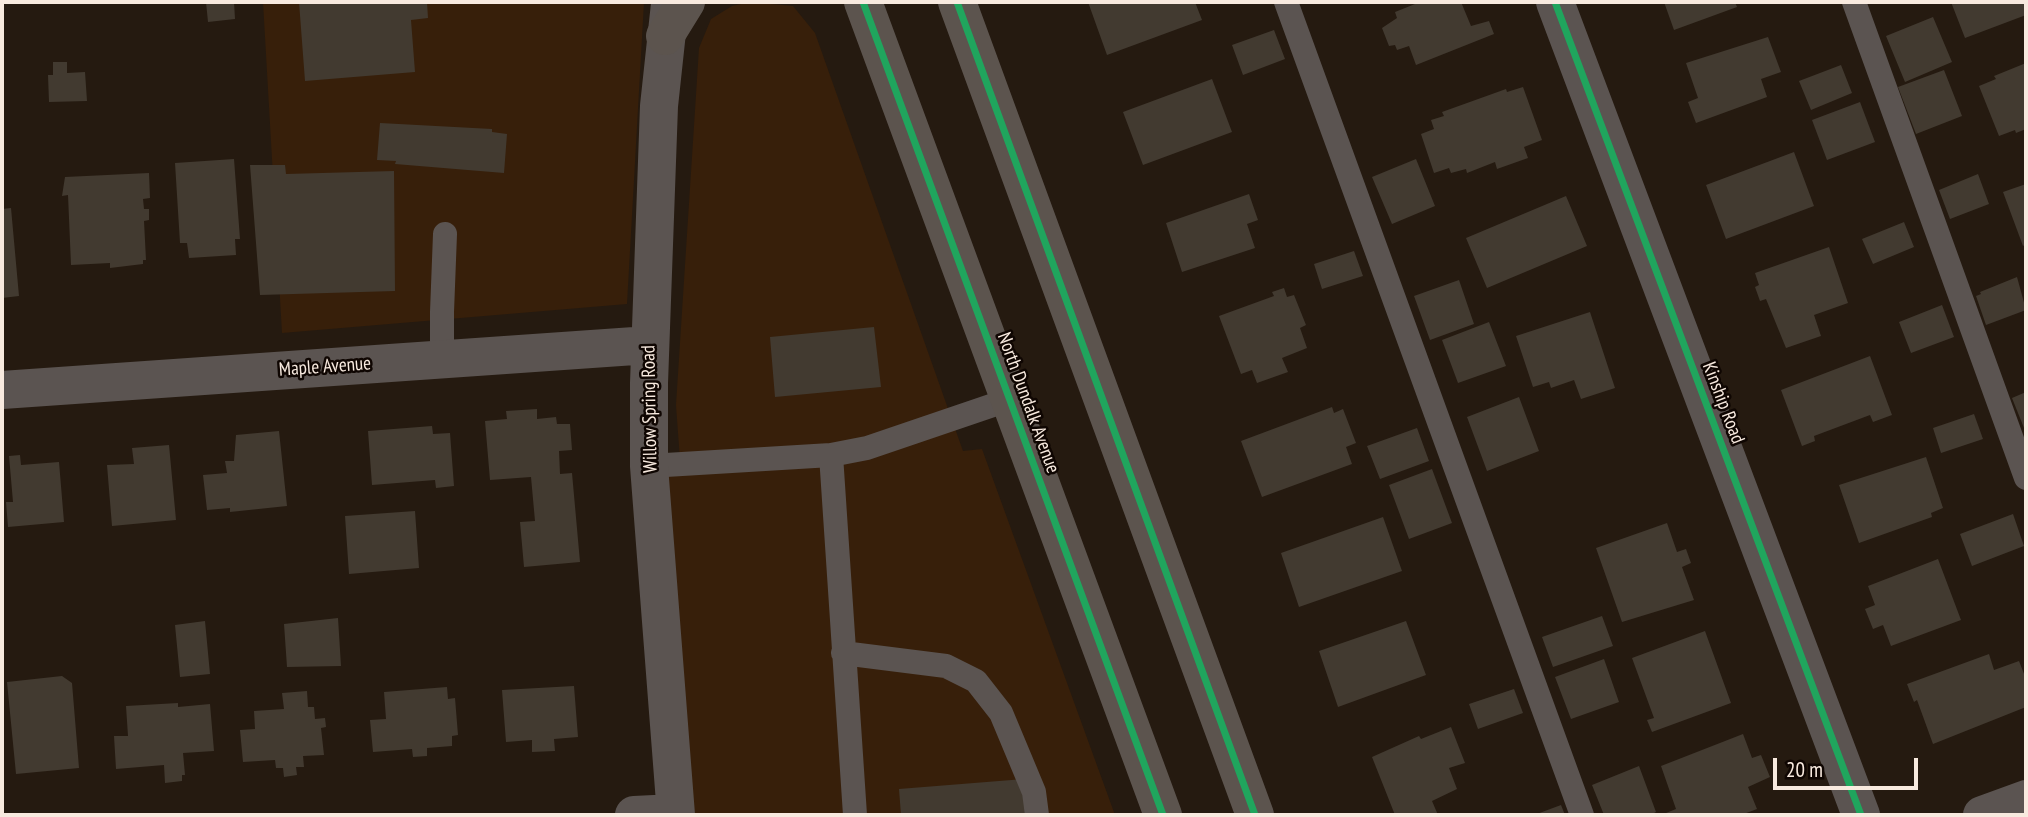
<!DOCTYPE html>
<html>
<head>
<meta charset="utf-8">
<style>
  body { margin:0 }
  #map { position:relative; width:2028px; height:817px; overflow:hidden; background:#251a10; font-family:"PT Sans Narrow",sans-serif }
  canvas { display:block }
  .frame { position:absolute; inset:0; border:4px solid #f8eadf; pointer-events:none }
  .scale { position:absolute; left:1773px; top:758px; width:145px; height:32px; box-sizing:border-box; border:4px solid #f8eadf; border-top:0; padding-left:9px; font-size:21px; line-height:24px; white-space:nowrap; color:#f8eadf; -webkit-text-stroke:5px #0f0602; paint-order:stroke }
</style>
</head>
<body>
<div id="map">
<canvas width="2028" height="817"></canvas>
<div class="frame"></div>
<div class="scale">20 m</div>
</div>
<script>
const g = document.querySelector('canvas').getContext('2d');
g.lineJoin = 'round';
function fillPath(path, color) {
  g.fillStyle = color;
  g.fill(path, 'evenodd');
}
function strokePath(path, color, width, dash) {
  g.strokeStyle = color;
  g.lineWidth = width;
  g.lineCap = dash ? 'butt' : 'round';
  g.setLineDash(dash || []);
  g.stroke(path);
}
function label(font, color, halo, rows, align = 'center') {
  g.font = font + ' "PT Sans Narrow",sans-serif';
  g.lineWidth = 5;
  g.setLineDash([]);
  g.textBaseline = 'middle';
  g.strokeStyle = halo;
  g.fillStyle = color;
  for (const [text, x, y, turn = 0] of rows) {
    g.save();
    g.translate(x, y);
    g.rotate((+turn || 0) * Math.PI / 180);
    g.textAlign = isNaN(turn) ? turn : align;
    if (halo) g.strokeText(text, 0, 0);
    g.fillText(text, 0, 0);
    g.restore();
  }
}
fillPath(new Path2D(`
  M 263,2 L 644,2 L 627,304 L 282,333 Z
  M 750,2 L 793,6 L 815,33 L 963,451 L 982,449 L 1115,815 L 692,815 L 667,476 L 681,474 L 676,405 L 699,48 L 711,19 L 732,6 Z`), '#371f0a');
fillPath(new Path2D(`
  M 206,2 L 234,2 L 235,19 L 208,22 Z
  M 299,2 L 427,2 L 428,18 L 411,20 L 415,72 L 305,81 Z
  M 1088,2 L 1195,2 L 1202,20 L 1107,55 Z
  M 1420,2 L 1461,2 L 1471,26 L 1489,21 L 1494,34 L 1416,65 L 1409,46 L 1397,50 L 1395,45 L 1389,46 L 1382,28 L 1397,18 L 1395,12 Z
  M 1664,2 L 1735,2 L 1737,7 L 1674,30 Z
  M 1951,2 L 2026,2 L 2026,15 L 1965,38 Z
  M 1933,17 L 1952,62 L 1905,82 L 1886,36 Z
  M 1274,30 L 1285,59 L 1243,75 L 1232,45 Z
  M 1768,37 L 1781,72 L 1761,79 L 1767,97 L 1696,123 L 1688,102 L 1698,98 L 1686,63 Z
  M 53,62 L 67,62 L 67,73 L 85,72 L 87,101 L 49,102 L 48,75 L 53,75 Z
  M 2026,63 L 2026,129 L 2016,133 L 2015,130 L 1999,136 L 1979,86 L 1996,79 L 1994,76 Z
  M 1841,65 L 1852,93 L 1811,110 L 1799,81 Z
  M 1944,70 L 1962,116 L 1916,134 L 1898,87 Z
  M 1212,79 L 1232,132 L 1143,165 L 1123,112 Z
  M 1523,87 L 1542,140 L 1524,147 L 1528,158 L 1497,169 L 1495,162 L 1467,173 L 1466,169 L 1451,173 L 1449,168 L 1434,173 L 1421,134 L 1434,129 L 1431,120 L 1444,116 L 1442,112 L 1506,89 L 1507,92 Z
  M 1860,102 L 1875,142 L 1827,160 L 1812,120 Z
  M 380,123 L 492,129 L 492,132 L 507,134 L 504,173 L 395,164 L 396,161 L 377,160 Z
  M 1794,152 L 1814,206 L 1726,239 L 1706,185 Z
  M 234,159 L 240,239 L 235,239 L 236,255 L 189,258 L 187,243 L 180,243 L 175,163 Z
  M 1416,159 L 1435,206 L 1392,224 L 1372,177 Z
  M 250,165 L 285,165 L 286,174 L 394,171 L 395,291 L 260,295 Z
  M 149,173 L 150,198 L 143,199 L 144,209 L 149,209 L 149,220 L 144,221 L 146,260 L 143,260 L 143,264 L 110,268 L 110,263 L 71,265 L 68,195 L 62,196 L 65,177 Z
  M 1978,174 L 1989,204 L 1950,219 L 1939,190 Z
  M 2026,184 L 2026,244 L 2023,246 L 2003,192 Z
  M 1249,194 L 1258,220 L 1247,224 L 1255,248 L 1182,272 L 1166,223 Z
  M 1566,196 L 1587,246 L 1487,288 L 1466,238 Z
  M 11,208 L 19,296 L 2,298 L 2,209 Z
  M 1904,222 L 1914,247 L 1873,264 L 1862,239 Z
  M 1829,247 L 1848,303 L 1814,315 L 1821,336 L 1786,348 L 1766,299 L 1760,301 L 1755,287 L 1759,285 L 1755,273 Z
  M 1354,251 L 1363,276 L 1322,289 L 1314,264 Z
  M 2017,277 L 2026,310 L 1986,325 L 1976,296 L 1981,294 L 1980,292 Z
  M 1459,280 L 1474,324 L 1430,340 L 1414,296 Z
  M 1284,288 L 1287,297 L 1294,295 L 1306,325 L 1300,328 L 1307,348 L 1282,358 L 1288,372 L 1257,383 L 1252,370 L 1241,374 L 1219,316 L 1274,296 L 1272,292 Z
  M 1942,305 L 1954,337 L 1911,353 L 1899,322 Z
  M 1590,312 L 1615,388 L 1581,399 L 1574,380 L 1551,388 L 1549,382 L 1533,387 L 1516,336 Z
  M 1489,322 L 1506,366 L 1458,383 L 1442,340 Z
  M 874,327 L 881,387 L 775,397 L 770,337 Z
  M 1870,356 L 1892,415 L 1873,422 L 1870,415 L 1814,436 L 1815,441 L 1802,446 L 1781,390 Z
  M 2026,392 L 2026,433 L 2012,398 Z
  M 1519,397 L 1539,451 L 1487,471 L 1467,417 Z
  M 1332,407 L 1334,413 L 1343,409 L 1356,443 L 1346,447 L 1352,464 L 1262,497 L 1241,441 Z
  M 537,409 L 537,419 L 556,417 L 557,424 L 570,424 L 572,450 L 559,451 L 560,474 L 572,473 L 580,562 L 524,567 L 520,522 L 535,521 L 531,477 L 490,480 L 485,421 L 507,419 L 506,411 Z
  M 1974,414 L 1983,439 L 1941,453 L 1933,428 Z
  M 432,426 L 433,434 L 450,433 L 454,486 L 436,488 L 435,480 L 372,485 L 368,431 Z
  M 1417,428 L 1429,461 L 1380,479 L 1367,446 Z
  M 279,431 L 287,506 L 230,512 L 230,508 L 207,510 L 203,475 L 227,473 L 225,461 L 234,461 L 236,435 Z
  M 169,445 L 176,520 L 112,526 L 107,465 L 134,464 L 132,448 Z
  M 20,455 L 21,465 L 59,462 L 64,522 L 8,527 L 6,502 L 13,502 L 9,456 Z
  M 1926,457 L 1943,508 L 1931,513 L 1932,517 L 1859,543 L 1839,485 Z
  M 1432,469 L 1452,523 L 1409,539 L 1389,485 Z
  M 415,511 L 419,568 L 349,574 L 345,516 Z
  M 2013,514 L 2024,546 L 1972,566 L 1960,534 Z
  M 1383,517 L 1402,571 L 1299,607 L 1281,553 Z
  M 1667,523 L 1677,552 L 1686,549 L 1691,563 L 1682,567 L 1694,600 L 1622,622 L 1596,548 Z
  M 1938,559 L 1961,620 L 1891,646 L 1883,625 L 1873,629 L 1865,609 L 1875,605 L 1868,586 Z
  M 1602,616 L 1613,646 L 1553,667 L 1542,637 Z
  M 338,618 L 341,666 L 287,667 L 284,624 Z
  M 205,621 L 210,674 L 180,677 L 175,625 Z
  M 1406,621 L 1426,675 L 1338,707 L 1319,651 Z
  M 1705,631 L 1731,703 L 1652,732 L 1647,720 L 1654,718 L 1632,658 Z
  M 1989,654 L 1994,670 L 2019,661 L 2026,679 L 2026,707 L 1933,744 L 1917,700 L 1914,702 L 1907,684 Z
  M 1604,659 L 1619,702 L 1571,719 L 1555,677 Z
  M 62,676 L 72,683 L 79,768 L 16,774 L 7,682 Z
  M 574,686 L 578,737 L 554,739 L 555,751 L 532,752 L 532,740 L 506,742 L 502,690 Z
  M 447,687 L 448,699 L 455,698 L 458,735 L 452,736 L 452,746 L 427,748 L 427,756 L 413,757 L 412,749 L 373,752 L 370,720 L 386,719 L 384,692 Z
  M 1514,689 L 1523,713 L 1478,729 L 1469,704 Z
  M 307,691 L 308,707 L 314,707 L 315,719 L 325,718 L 326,727 L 321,728 L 324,755 L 303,756 L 304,767 L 296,767 L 297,775 L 284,777 L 283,768 L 276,768 L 275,760 L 243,762 L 240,730 L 255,729 L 254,711 L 284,709 L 282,693 Z
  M 178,703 L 178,707 L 210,704 L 214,751 L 183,753 L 185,775 L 182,775 L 182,781 L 165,783 L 164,765 L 116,769 L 114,736 L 128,736 L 126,706 Z
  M 1451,727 L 1465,763 L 1449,768 L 1457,789 L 1432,801 L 1438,815 L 1395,815 L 1372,757 L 1419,736 L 1421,739 Z
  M 1743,734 L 1752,758 L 1761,755 L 1770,777 L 1748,787 L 1757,809 L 1741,815 L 1661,815 L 1676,809 L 1661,766 Z
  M 1639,766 L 1656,812 L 1650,815 L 1604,815 L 1592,785 Z
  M 1024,779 L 1028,815 L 901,815 L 899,789 Z
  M 1561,805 L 1565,815 L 1534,815 Z`), '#423a30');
strokePath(new Path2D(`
  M 1286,2 L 1582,815
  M 1854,2 L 2026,478
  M 442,359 L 442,312 L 445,234
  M 831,455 L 855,815
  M 649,466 L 831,455 L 867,448 L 1011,399
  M 843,653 L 946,666 L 976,681 L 1001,713 L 1034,792 L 1037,815`), '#5b5451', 24);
strokePath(new Path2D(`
  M 1555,2 L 1861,815
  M 670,4 L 659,106 L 649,383 L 649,466 L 676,815
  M 2,390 L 649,345
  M 634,815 L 675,813
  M 1982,815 L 2026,799`), '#5b5451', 38);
strokePath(new Path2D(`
  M 863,2 L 1163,815
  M 957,2 L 1255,815
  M 665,36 L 686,2`), '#5c544e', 38);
strokePath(new Path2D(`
  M 863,2 L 1163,815
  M 957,2 L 1255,815
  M 1555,2 L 1861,815`), '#20a55d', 7);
label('19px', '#f8eadf', '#0f0602', [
  ["Maple Avenue",325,367,-4],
  ["North Dundalk Avenue",1028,403,70],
  ["Kinship Road",1723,403,69],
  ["Willow Spring Road",650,409,-91]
]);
</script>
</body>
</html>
